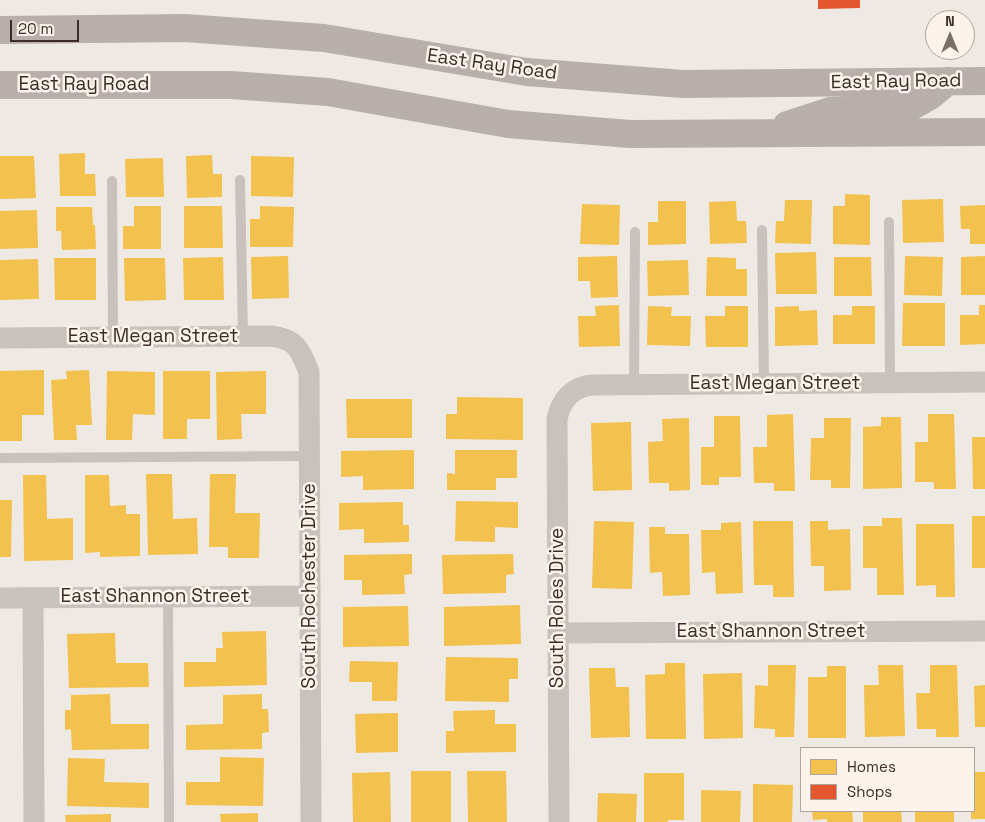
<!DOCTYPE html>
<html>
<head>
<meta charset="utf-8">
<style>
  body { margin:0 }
  #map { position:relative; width:985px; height:822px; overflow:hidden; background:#efe9e3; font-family:"Space Grotesk",sans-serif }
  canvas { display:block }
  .legend { position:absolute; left:800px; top:747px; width:175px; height:65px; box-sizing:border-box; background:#fcf3eb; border:1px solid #afa49d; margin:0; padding:6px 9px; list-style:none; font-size:15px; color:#3b2e28 }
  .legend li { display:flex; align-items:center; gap:10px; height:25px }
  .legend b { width:25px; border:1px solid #afa49d }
  .north { position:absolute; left:925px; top:10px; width:50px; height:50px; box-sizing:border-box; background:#fcf3eb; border:1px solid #afa49d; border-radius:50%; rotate:0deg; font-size:14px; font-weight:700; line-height:20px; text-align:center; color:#3b2e28 }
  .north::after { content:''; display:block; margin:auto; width:18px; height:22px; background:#7a6f69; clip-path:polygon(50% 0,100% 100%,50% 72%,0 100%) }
  .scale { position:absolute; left:10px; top:20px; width:69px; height:22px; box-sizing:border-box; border:2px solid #3b2e28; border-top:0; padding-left:6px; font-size:15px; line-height:18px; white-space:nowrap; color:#3b2e28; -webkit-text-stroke:4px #fcf3eb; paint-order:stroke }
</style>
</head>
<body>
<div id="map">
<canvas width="985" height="822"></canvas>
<ul class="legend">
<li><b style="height:14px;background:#f2c14e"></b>Homes</li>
<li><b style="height:14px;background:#e4572e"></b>Shops</li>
</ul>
<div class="north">N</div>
<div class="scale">20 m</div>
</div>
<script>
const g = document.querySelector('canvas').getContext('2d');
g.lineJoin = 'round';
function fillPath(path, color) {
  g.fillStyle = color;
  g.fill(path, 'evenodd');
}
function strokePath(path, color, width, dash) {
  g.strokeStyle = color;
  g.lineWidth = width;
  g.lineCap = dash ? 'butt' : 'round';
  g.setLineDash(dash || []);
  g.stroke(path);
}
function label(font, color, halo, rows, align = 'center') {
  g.font = font + ' "Space Grotesk",sans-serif';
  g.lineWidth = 5;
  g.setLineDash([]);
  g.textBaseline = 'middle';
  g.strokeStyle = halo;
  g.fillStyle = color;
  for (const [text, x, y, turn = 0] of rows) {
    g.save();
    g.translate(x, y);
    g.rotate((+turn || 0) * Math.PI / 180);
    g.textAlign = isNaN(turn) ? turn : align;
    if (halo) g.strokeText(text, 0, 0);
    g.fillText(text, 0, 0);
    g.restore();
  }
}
fillPath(new Path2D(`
  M 85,153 L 85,174 L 95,174 L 96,196 L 60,196 L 59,154 Z
  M 212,155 L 213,174 L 222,174 L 222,197 L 187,198 L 186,156 Z
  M 0,156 L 34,156 L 36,198 L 0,199 Z
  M 251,156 L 294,157 L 293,197 L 251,196 Z
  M 163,158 L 164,197 L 126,197 L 125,159 Z
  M 845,194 L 870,195 L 870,245 L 833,244 L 833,206 L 845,206 Z
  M 943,199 L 944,242 L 903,243 L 902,200 Z
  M 785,200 L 812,200 L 811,244 L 775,243 L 776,221 L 784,221 Z
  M 658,201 L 686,201 L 686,244 L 648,245 L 648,222 L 658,222 Z
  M 736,201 L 737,221 L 746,221 L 747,243 L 710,244 L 709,202 Z
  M 582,204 L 620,205 L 619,245 L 580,244 Z
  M 985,205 L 985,244 L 970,244 L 970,229 L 961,229 L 960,206 Z
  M 134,206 L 161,206 L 161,249 L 123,249 L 123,226 L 134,226 Z
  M 184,206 L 222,206 L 223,248 L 184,248 Z
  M 260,206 L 294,207 L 293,247 L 250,247 L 250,219 L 260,219 Z
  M 56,207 L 92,207 L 93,225 L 95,225 L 96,249 L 62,250 L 61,231 L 56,231 Z
  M 37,210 L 38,248 L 0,249 L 0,211 Z
  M 816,252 L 817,294 L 776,294 L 775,253 Z
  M 288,256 L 289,298 L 252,299 L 251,257 Z
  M 617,256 L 618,297 L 591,298 L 590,281 L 578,281 L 578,257 Z
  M 905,256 L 943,257 L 942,296 L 904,295 Z
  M 985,256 L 985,295 L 961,295 L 961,257 Z
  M 223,257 L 224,300 L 184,300 L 183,258 Z
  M 707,257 L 736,258 L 736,269 L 747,269 L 747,296 L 706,296 Z
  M 834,257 L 871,257 L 872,296 L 834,296 Z
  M 54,258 L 96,258 L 96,300 L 55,300 Z
  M 124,258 L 165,258 L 166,300 L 125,301 Z
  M 38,259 L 39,299 L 0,300 L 0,260 Z
  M 688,260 L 689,295 L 648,296 L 647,261 Z
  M 903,303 L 945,303 L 945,346 L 902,346 Z
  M 619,305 L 620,346 L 579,347 L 578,316 L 596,316 L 595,306 Z
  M 979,305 L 985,305 L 985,344 L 960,345 L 960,315 L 979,315 Z
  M 648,306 L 672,307 L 671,316 L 691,316 L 690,346 L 647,345 Z
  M 725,306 L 748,306 L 748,347 L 706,347 L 705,316 L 725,316 Z
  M 799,306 L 799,311 L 817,310 L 818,345 L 775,346 L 775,307 Z
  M 852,306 L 875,306 L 875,344 L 833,344 L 833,315 L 852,315 Z
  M 44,370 L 44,415 L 22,415 L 22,441 L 0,441 L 0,371 Z
  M 89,370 L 92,425 L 76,425 L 77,440 L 54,440 L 51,380 L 67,379 L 66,371 Z
  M 107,371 L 155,372 L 155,415 L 133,414 L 132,440 L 106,440 Z
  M 163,371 L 210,371 L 210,419 L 187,419 L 187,439 L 163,439 Z
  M 266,371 L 266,414 L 241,414 L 242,439 L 217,440 L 216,372 Z
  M 457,397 L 523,398 L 523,440 L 446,439 L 446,414 L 457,414 Z
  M 346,399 L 412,399 L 412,438 L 347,438 Z
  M 793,414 L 795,491 L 774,491 L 774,483 L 754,483 L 753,447 L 767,447 L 767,415 Z
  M 928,414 L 954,414 L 956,489 L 934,489 L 934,482 L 915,482 L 915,442 L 928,442 Z
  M 714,416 L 740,416 L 741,477 L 719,477 L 719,485 L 701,485 L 701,447 L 714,447 Z
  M 881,417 L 901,417 L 902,488 L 863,489 L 863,427 L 881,426 Z
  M 689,418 L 690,490 L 669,491 L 669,483 L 649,483 L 648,442 L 663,441 L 662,419 Z
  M 824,418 L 851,418 L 850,488 L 831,488 L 831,480 L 810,480 L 811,438 L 824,438 Z
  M 631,422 L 632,490 L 593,491 L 591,423 Z
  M 972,437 L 985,437 L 985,489 L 973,489 Z
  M 414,450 L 414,489 L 363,490 L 363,476 L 341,477 L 341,451 Z
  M 455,450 L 517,450 L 517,478 L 496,478 L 496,490 L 447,490 L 447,473 L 455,474 Z
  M 146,474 L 172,474 L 173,519 L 197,518 L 198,554 L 148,555 Z
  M 210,474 L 236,474 L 235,513 L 260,513 L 259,558 L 228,558 L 228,547 L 209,547 Z
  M 23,475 L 46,475 L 47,519 L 73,518 L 73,560 L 24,561 Z
  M 85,475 L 109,475 L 110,506 L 126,505 L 126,514 L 140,514 L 140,556 L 100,557 L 100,552 L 85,553 Z
  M 0,500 L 12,500 L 11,557 L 0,557 Z
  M 456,501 L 518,502 L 518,528 L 495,527 L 495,542 L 455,541 Z
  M 403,502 L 403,525 L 409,525 L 409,542 L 364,543 L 364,529 L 339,530 L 339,503 Z
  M 972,516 L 985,516 L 985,568 L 972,568 Z
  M 882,518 L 902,518 L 904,595 L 877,595 L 877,568 L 863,568 L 863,526 L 882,526 Z
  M 594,521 L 634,522 L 632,589 L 592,588 Z
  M 753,521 L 793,521 L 794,597 L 773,597 L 773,585 L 754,585 Z
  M 810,521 L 828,521 L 828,530 L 850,529 L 851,590 L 824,591 L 824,566 L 811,566 Z
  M 741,522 L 743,593 L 716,594 L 715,572 L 702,573 L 701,530 L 721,530 L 721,523 Z
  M 916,524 L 954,524 L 955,597 L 936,597 L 936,585 L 916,586 Z
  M 649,527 L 665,527 L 665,534 L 689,534 L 690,595 L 663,596 L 662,572 L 650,573 Z
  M 412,554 L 412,574 L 404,575 L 405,594 L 362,595 L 362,580 L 344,580 L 344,555 Z
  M 513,554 L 514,574 L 506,575 L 506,593 L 443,594 L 442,555 Z
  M 520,605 L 521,644 L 444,646 L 444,607 Z
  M 408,606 L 409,646 L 343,647 L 343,607 Z
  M 266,631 L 267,685 L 184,687 L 184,662 L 216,662 L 216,648 L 223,648 L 222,632 Z
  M 115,633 L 116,663 L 148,663 L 149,687 L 69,688 L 67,634 Z
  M 446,657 L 518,658 L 518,679 L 509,679 L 509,702 L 445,701 Z
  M 350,661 L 398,662 L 397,701 L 372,701 L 372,682 L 349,682 Z
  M 665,663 L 685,663 L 686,739 L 646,739 L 645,675 L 665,674 Z
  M 768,665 L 796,665 L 794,737 L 775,737 L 775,729 L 754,728 L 755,685 L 768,686 Z
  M 878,665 L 903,665 L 905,736 L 865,737 L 864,685 L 879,685 Z
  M 930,665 L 957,665 L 959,737 L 936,737 L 936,729 L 917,729 L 916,693 L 930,693 Z
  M 827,666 L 846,666 L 846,738 L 808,738 L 808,677 L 827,677 Z
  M 589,668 L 615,668 L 616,687 L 629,687 L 630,737 L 591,738 Z
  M 742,673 L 743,738 L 704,739 L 703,674 Z
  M 985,685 L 985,727 L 975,727 L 974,686 Z
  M 110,694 L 111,724 L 149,724 L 149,749 L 72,750 L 71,729 L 65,730 L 65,710 L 71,710 L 71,695 Z
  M 262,694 L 262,709 L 268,709 L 269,732 L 262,733 L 262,749 L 186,750 L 186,725 L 223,724 L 223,695 Z
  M 495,710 L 495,724 L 516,724 L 516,752 L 446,753 L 446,731 L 454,731 L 453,711 Z
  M 398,713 L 398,752 L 356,753 L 355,714 Z
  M 220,757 L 264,758 L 263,806 L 186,805 L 186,782 L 220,782 Z
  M 68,758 L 105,759 L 104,782 L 149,783 L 149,808 L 67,806 Z
  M 411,771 L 451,771 L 451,822 L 411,822 Z
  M 467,771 L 506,771 L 507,822 L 468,822 Z
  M 390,772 L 391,822 L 353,822 L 352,773 Z
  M 974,772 L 985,772 L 985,819 L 971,819 L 971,811 L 974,811 Z
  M 644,773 L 684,773 L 684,820 L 668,820 L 668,822 L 644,822 Z
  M 753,784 L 793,785 L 792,822 L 753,822 Z
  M 701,790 L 741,791 L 740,822 L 701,822 Z
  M 598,793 L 637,794 L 636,822 L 597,822 Z
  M 812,811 L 852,811 L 853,822 L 827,822 L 827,819 L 813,820 Z
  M 863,811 L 901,811 L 902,822 L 863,822 Z
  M 915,811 L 954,811 L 954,822 L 915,822 Z
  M 258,813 L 258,822 L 221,822 L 220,814 Z
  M 111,814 L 111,822 L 66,822 L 65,815 Z`), '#f2c14e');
fillPath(new Path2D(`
  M 818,0 L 860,0 L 860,8 L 818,9 Z`), '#e4572e');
strokePath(new Path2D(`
  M 240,180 L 243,337
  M 112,181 L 113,337
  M 889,222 L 890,383
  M 762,230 L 764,383
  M 634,384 L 635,232
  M 0,458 L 309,456
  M 168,597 L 169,822`), '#c9c1bb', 10);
strokePath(new Path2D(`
  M 0,338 L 271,336 C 297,339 300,350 309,372 L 311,822
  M 0,598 L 310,596
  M 33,598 L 34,822
  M 558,633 L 985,631
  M 559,822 L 557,419 C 561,400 572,387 592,385 L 985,382`), '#c9c1bb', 21);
strokePath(new Path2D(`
  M 0,30 L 185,28 L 324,38 L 527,72 L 683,84 L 985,81
  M 0,85 L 231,85 L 328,92 L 508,124 L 630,134 L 985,132
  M 787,125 L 830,111 L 898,109 L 914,105 L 930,96 L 948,81`), '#b8afaa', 28);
label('19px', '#3b2e28', '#fcf3eb', [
  ["East Ray Road",492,65,8],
  ["East Ray Road",896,82,-1],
  ["East Ray Road",84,85],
  ["East Megan Street",153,337],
  ["East Megan Street",775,384],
  ["South Rochester Drive",310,586,-90],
  ["East Shannon Street",155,597],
  ["South Roles Drive",558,608,-90],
  ["East Shannon Street",771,632]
]);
</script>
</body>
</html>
